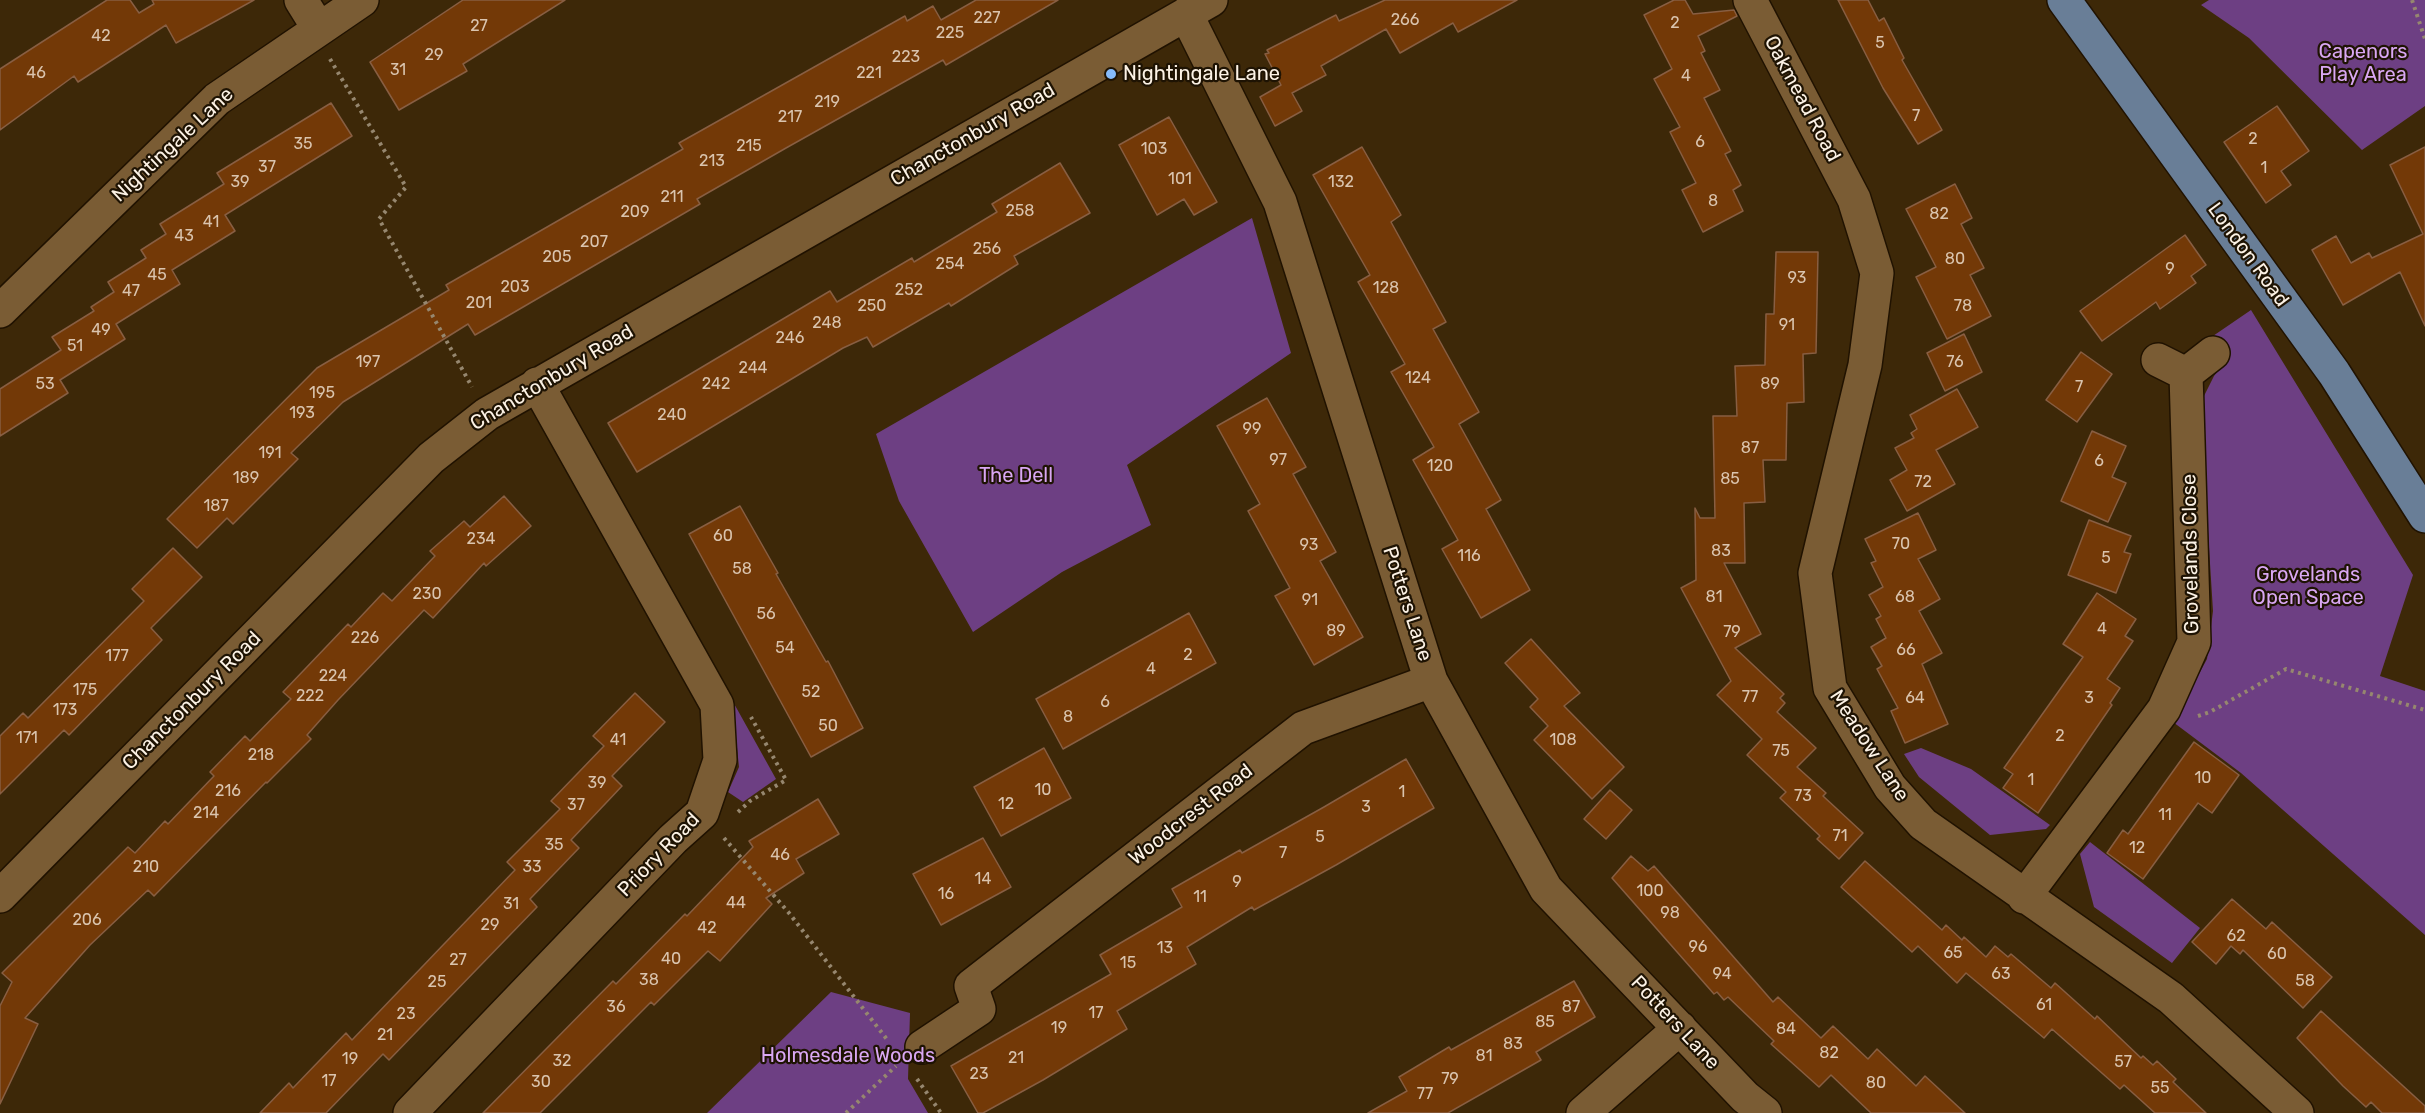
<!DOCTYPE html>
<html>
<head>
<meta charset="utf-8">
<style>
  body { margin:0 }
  canvas { display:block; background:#3d2808 }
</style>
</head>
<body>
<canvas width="2425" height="1113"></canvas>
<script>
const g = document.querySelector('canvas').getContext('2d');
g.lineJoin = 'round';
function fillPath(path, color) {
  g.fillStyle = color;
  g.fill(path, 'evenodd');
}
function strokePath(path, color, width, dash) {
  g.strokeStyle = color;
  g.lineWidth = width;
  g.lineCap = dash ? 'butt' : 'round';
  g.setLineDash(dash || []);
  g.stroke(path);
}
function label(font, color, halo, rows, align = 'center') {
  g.font = font + ' Rubik,sans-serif';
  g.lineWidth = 4.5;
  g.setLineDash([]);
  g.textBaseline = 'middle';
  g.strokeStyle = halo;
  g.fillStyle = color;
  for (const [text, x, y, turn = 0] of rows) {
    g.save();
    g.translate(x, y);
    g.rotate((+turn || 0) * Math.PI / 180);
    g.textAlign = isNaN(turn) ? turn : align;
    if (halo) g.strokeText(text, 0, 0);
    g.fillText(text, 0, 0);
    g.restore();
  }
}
fillPath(new Path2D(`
  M 2209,0 L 2425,0 L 2425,106 L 2362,150 L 2249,38 L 2201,5 Z
  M 1252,218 L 1291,353 L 1127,465 L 1151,525 L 1062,572 L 973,632 L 899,501 L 876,434 Z
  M 2251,310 L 2413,575 L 2380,676 L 2425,691 L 2425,935 L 2241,773 L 2173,722 L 2207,659 L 2213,611 L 2200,404 L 2214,376 L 2227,359 L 2213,336 Z
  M 732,700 L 776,779 L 743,802 L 728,792 L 739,767 Z
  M 1921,748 L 1971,769 L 2050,825 L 2046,829 L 1990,835 L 1919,777 L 1904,754 Z
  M 2090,842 L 2200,928 L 2172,963 L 2094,907 L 2080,854 Z
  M 831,992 L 910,1013 L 908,1079 L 928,1113 L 707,1113 Z`), '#6d3f83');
const building = new Path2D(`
  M 107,0 L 130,0 L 139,13 L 154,4 L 152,0 L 254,0 L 176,43 L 166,25 L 78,82 L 74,76 L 0,130 L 0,69 Z
  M 463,0 L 565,0 L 463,64 L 467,71 L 399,110 L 370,62 Z
  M 976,0 L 1058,0 L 946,65 L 943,60 L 786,148 L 697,199 L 700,204 L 475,335 L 468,324 L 343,402 L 291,453 L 298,459 L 233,524 L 227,518 L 197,548 L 167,519 L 317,368 L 449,290 L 446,285 L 683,149 L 679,143 L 905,16 L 907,21 L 933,6 L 941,20 Z
  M 1385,0 L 1517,0 L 1458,32 L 1453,23 L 1400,53 L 1386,29 L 1321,66 L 1326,75 L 1292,93 L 1302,111 L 1275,126 L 1260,97 L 1281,85 L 1265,54 L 1269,53 L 1267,50 L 1336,15 L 1339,21 Z
  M 1674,0 L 1685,0 L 1693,14 L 1734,10 L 1737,16 L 1698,36 L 1705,51 L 1701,53 L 1720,90 L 1704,98 L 1731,151 L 1725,154 L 1741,185 L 1733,190 L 1743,211 L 1703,232 L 1682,190 L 1696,183 L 1670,132 L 1680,127 L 1654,79 L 1672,69 L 1644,15 Z
  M 1838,0 L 1868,0 L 1879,21 L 1884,18 L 1904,58 L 1902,60 L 1942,130 L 1918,144 L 1883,88 Z
  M 331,103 L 352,136 L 225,215 L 235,231 L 172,270 L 180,284 L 116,324 L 125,339 L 60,380 L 68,393 L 0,436 L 0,389 L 61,350 L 52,337 L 94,311 L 91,307 L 114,292 L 108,282 L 146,258 L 141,250 L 166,234 L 160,224 L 224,184 L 217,173 Z
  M 2277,106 L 2309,151 L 2281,171 L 2291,185 L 2266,203 L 2224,142 Z
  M 1169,117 L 1217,202 L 1194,215 L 1184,199 L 1157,215 L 1119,145 Z
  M 1362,147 L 1401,215 L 1391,222 L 1446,322 L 1433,329 L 1479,412 L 1459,424 L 1501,500 L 1486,509 L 1530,590 L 1481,618 L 1442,549 L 1458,540 L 1413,460 L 1434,447 L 1391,372 L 1405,364 L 1358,282 L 1370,275 L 1313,175 Z
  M 2425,147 L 2425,326 L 2400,272 L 2343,305 L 2312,250 L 2336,236 L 2351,263 L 2369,253 L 2372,258 L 2423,234 L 2390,165 Z
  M 1060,163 L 1090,213 L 1014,256 L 1018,264 L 951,306 L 949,303 L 873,347 L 867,337 L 843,348 L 637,472 L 608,423 L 830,291 L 837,302 L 912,258 L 914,262 L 997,212 L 992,204 Z
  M 1955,184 L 1972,218 L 1961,224 L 1984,268 L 1970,275 L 1991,316 L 1947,339 L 1916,277 L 1936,267 L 1906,209 Z
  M 2185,235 L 2206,265 L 2191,276 L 2196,283 L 2160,309 L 2156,302 L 2102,341 L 2080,311 Z
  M 1776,252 L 1818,252 L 1816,353 L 1803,354 L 1804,402 L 1787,403 L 1786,460 L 1763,460 L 1765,502 L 1744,503 L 1745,563 L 1724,563 L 1761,634 L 1735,648 L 1784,694 L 1780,698 L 1785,703 L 1777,712 L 1816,748 L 1797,767 L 1826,793 L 1823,796 L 1863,833 L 1839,859 L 1817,839 L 1820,836 L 1780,798 L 1786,792 L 1747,755 L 1762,739 L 1717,695 L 1731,681 L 1681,588 L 1696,580 L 1695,508 L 1700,518 L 1715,518 L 1713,416 L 1737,416 L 1735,366 L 1765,365 L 1766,314 L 1774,314 Z
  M 1964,334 L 1982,372 L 1945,391 L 1927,353 Z
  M 2081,352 L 2112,374 L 2077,422 L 2046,400 Z
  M 1957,389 L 1978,427 L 1936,450 L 1955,484 L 1907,511 L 1890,480 L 1907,470 L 1895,448 L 1914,438 L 1911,433 L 1917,429 L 1910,415 Z
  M 1267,398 L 1306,467 L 1293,474 L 1336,552 L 1320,561 L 1363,637 L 1314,665 L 1275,596 L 1290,588 L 1248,511 L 1260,504 L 1217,426 Z
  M 2092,431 L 2126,446 L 2112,477 L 2126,483 L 2108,522 L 2061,501 Z
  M 504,496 L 531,526 L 486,566 L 484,563 L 433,618 L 424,610 L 338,700 L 307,735 L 311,739 L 267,783 L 266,782 L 154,896 L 148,890 L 90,945 L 25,1018 L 38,1024 L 0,1104 L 0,1006 L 12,982 L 2,973 L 128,847 L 135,853 L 165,821 L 168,824 L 214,776 L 210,772 L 245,736 L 250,741 L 291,699 L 283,692 L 348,624 L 351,627 L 383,593 L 392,601 L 435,556 L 430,551 L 464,521 L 470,527 Z
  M 740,506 L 778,573 L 776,574 L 826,662 L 828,661 L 863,728 L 811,757 L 689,534 Z
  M 1918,513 L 1936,550 L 1918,559 L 1940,599 L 1919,611 L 1942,653 L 1922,664 L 1948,724 L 1905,743 L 1891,711 L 1898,708 L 1877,669 L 1882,666 L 1871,647 L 1886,638 L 1876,619 L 1881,616 L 1869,595 L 1883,587 L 1871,563 L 1876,561 L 1865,539 Z
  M 2089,520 L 2131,536 L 2124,552 L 2131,554 L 2116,593 L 2068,575 Z
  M 173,548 L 202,577 L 151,628 L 162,640 L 69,735 L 64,730 L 0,794 L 0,736 L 23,713 L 28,718 L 144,601 L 132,589 Z
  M 2097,593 L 2136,619 L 2125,636 L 2133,641 L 2107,679 L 2120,688 L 2110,703 L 2112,705 L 2038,813 L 2003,788 L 2013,774 L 2004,768 L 2083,657 L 2063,644 Z
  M 1189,613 L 1216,663 L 1063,749 L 1036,699 Z
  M 1531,639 L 1580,693 L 1564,706 L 1624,767 L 1592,799 L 1534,740 L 1548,726 L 1530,707 L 1538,699 L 1505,663 Z
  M 635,693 L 665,722 L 612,776 L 622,786 L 571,840 L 579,848 L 530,899 L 537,907 L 389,1060 L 383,1054 L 326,1113 L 260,1113 L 289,1083 L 293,1088 L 346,1033 L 352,1040 L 515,870 L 507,862 L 560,809 L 551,801 L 604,746 L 593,736 Z
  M 2194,742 L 2239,775 L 2212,813 L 2198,803 L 2143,879 L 2107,853 L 2123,830 L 2128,834 Z
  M 1044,748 L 1071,798 L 1001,836 L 974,787 Z
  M 1406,759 L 1434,808 L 1336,865 L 1254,910 L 1252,907 L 1187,947 L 1196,964 L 1117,1011 L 1127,1029 L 1043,1080 L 983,1113 L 978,1113 L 951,1066 L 1111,974 L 1100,955 L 1182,907 L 1172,889 L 1240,850 L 1242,853 L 1324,807 Z
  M 1610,790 L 1632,810 L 1606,839 L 1584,819 Z
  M 818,799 L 839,834 L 796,859 L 804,873 L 766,898 L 772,904 L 720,961 L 708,951 L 654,1005 L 651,1002 L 540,1113 L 483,1113 L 613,981 L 616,984 L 685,914 L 687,916 L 753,847 L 749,841 Z
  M 983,838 L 1011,887 L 941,925 L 913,874 Z
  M 1631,856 L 1648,871 L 1654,866 L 1773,1002 L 1778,997 L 1821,1038 L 1833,1026 L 1868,1059 L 1877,1049 L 1916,1086 L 1925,1076 L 1965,1113 L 1871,1113 L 1831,1075 L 1819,1087 L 1771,1044 L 1774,1041 L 1728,997 L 1724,1000 L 1717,992 L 1714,994 L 1612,878 Z
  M 1865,861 L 1942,930 L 1946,925 L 1962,940 L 1964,937 L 1986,957 L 1995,946 L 2008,957 L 2011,954 L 2051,988 L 2055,983 L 2095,1019 L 2097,1016 L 2141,1058 L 2143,1056 L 2153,1065 L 2157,1061 L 2176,1079 L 2173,1082 L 2206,1113 L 2155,1113 L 2124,1085 L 2120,1089 L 2052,1029 L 2044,1038 L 1966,973 L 1957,983 L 1918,946 L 1912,952 L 1841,887 Z
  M 2232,899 L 2266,929 L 2272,922 L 2332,977 L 2303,1008 L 2243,950 L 2240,954 L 2231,946 L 2216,964 L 2192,942 Z
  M 1574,981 L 1595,1017 L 1536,1052 L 1541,1060 L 1448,1113 L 1368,1113 L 1407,1091 L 1399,1077 L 1449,1047 L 1451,1050 Z
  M 2321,1011 L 2425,1106 L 2425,1113 L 2382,1113 L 2371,1102 L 2366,1107 L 2343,1086 L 2297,1038 Z`);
fillPath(building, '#733907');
strokePath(building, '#885e42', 1.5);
const minor = new Path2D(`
  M 301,0 L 319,29
  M 1750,0 L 1854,199 L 1877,273 L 1865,365 L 1815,573 L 1830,688 L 1890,787 L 1923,824 L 2171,998 L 2297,1113
  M 1186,14 L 1280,202 L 1431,681 L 1546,889 L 1745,1097 L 1765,1113
  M 0,311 L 217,99 L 362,0
  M 2158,360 L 2186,374 L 2213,353
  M 0,896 L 431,458 L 487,414 L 1211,0
  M 2024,897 L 2164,709 L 2194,642 L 2186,374
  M 922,1047 L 979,1009 L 971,986 L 1303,728 L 1431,681
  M 410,1113 L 673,839 L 702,813 L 720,760 L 717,705 L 537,384
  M 1583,1113 L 1680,1028`);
const major = new Path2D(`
  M 2064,0 L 2334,373 L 2425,516`);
strokePath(minor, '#201200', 36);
strokePath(major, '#201200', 36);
strokePath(new Path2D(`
  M 2412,0 L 2425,39
  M 330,59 L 406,187 L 379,219 L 472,387
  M 2198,716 L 2210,712 L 2286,669 L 2425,710
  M 738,812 L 750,801 L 786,780 L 751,717
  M 724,838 L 789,913 L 889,1042
  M 917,1079 L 941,1113
  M 846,1113 L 896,1066`), '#96876f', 4, [3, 4.5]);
strokePath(minor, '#7a5c34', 33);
strokePath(major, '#697e97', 33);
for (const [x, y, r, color] of [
  [1111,74,6,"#86bbfb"]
]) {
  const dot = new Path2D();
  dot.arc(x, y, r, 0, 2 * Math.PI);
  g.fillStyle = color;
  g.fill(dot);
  strokePath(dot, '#1e1303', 2);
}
label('16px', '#dac4ae', null, [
  ["227",987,18],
  ["266",1405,20],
  ["2",1675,23],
  ["27",479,26],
  ["225",950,33],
  ["42",101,36],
  ["5",1880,43],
  ["29",434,55],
  ["223",906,57],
  ["31",398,70],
  ["46",36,73],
  ["221",869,73],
  ["4",1686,76],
  ["219",827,102],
  ["7",1916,116],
  ["217",790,117],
  ["2",2253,139],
  ["6",1700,142],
  ["35",303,144],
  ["215",749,146],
  ["103",1154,149],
  ["213",712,161],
  ["37",267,167],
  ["1",2264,168],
  ["101",1180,179],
  ["39",240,182],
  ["132",1341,182],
  ["211",672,197],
  ["8",1713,201],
  ["258",1020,211],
  ["209",635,212],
  ["82",1939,214],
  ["41",211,222],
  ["43",184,236],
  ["207",594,242],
  ["256",987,249],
  ["205",557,257],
  ["80",1955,259],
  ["254",950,264],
  ["9",2170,269],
  ["45",157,275],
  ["93",1797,278],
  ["203",515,287],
  ["128",1386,288],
  ["252",909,290],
  ["47",131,291],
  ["201",479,303],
  ["250",872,306],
  ["78",1963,306],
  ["248",827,323],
  ["91",1787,325],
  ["49",101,330],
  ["246",790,338],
  ["51",75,346],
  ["197",368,362],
  ["76",1955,362],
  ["244",753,368],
  ["124",1418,378],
  ["53",45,384],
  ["242",716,384],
  ["89",1770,384],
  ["7",2079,387],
  ["195",322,393],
  ["193",302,413],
  ["240",672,415],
  ["99",1252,429],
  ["87",1750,448],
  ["191",270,453],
  ["97",1278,460],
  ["6",2099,461],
  ["120",1440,466],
  ["189",246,478],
  ["85",1730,479],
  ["72",1923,482],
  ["187",216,506],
  ["60",723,536],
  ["234",481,539],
  ["70",1901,544],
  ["93",1309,545],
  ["83",1721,551],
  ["116",1469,556],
  ["5",2106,558],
  ["58",742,569],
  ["230",427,594],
  ["81",1714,597],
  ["68",1905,597],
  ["91",1310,600],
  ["56",766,614],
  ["4",2102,629],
  ["89",1336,631],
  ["79",1732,632],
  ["226",365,638],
  ["54",785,648],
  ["66",1906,650],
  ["2",1188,655],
  ["177",117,656],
  ["4",1151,669],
  ["224",333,676],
  ["175",85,690],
  ["52",811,692],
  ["222",310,696],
  ["77",1750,697],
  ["64",1915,698],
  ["3",2089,698],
  ["6",1105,702],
  ["173",65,710],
  ["8",1068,717],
  ["50",828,726],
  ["2",2060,736],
  ["171",27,738],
  ["41",618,740],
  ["108",1563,740],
  ["75",1781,751],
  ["218",261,755],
  ["10",2203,778],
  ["1",2031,780],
  ["39",597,783],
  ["10",1043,790],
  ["216",228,791],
  ["1",1402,792],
  ["73",1803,796],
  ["12",1006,804],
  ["37",576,805],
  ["3",1366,807],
  ["214",206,813],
  ["11",2165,815],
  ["71",1840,836],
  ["5",1320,837],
  ["35",554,845],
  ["12",2137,848],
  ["7",1283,853],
  ["46",780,855],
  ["210",146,867],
  ["33",532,867],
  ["14",983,879],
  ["9",1237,882],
  ["100",1650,891],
  ["16",946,894],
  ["11",1200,897],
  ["44",736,903],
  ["31",511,904],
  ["98",1670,913],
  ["206",87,920],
  ["29",490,925],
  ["42",707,928],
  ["62",2236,936],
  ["96",1698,947],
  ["13",1165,948],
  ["65",1953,953],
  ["60",2277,954],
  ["40",671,959],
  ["27",458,960],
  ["15",1128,963],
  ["94",1722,974],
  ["63",2001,974],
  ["38",649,980],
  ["58",2305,981],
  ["25",437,982],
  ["61",2044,1005],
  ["36",616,1007],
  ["87",1571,1007],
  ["17",1096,1013],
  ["23",406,1014],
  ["85",1545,1022],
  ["19",1059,1028],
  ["84",1786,1029],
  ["21",385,1035],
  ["83",1513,1044],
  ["82",1829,1053],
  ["81",1484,1056],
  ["21",1016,1058],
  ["19",350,1059],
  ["32",562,1061],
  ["57",2123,1062],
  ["23",979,1074],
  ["79",1450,1079],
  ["17",329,1081],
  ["30",541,1082],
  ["80",1876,1083],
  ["55",2160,1088],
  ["77",1425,1094]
]);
label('20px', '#d9a7f3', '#1e1303', [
  ["Capenors",2363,52],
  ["Play Area",2363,75],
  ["The Dell",1016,476],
  ["Grovelands",2308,575],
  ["Open Space",2308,598],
  ["Holmesdale Woods",848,1056]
]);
label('20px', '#fcf2e5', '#1e1303', [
  ["Nightingale Lane",1123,74]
], 'left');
label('20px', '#fcf2e5', '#1e1303', [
  ["Oakmead Road",1802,99,62],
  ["Chanctonbury Road",973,135,-30],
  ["Nightingale Lane",173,145,-43],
  ["London Road",2248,255,54],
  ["Chanctonbury Road",552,378,-31],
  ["Grovelands Close",2191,554,-91],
  ["Potters Lane",1407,604,72],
  ["Chanctonbury Road",192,701,-45],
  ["Meadow Lane",1869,746,57],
  ["Woodcrest Road",1191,815,-38],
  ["Priory Road",659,855,-46],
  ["Potters Lane",1675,1023,47]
]);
</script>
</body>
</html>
